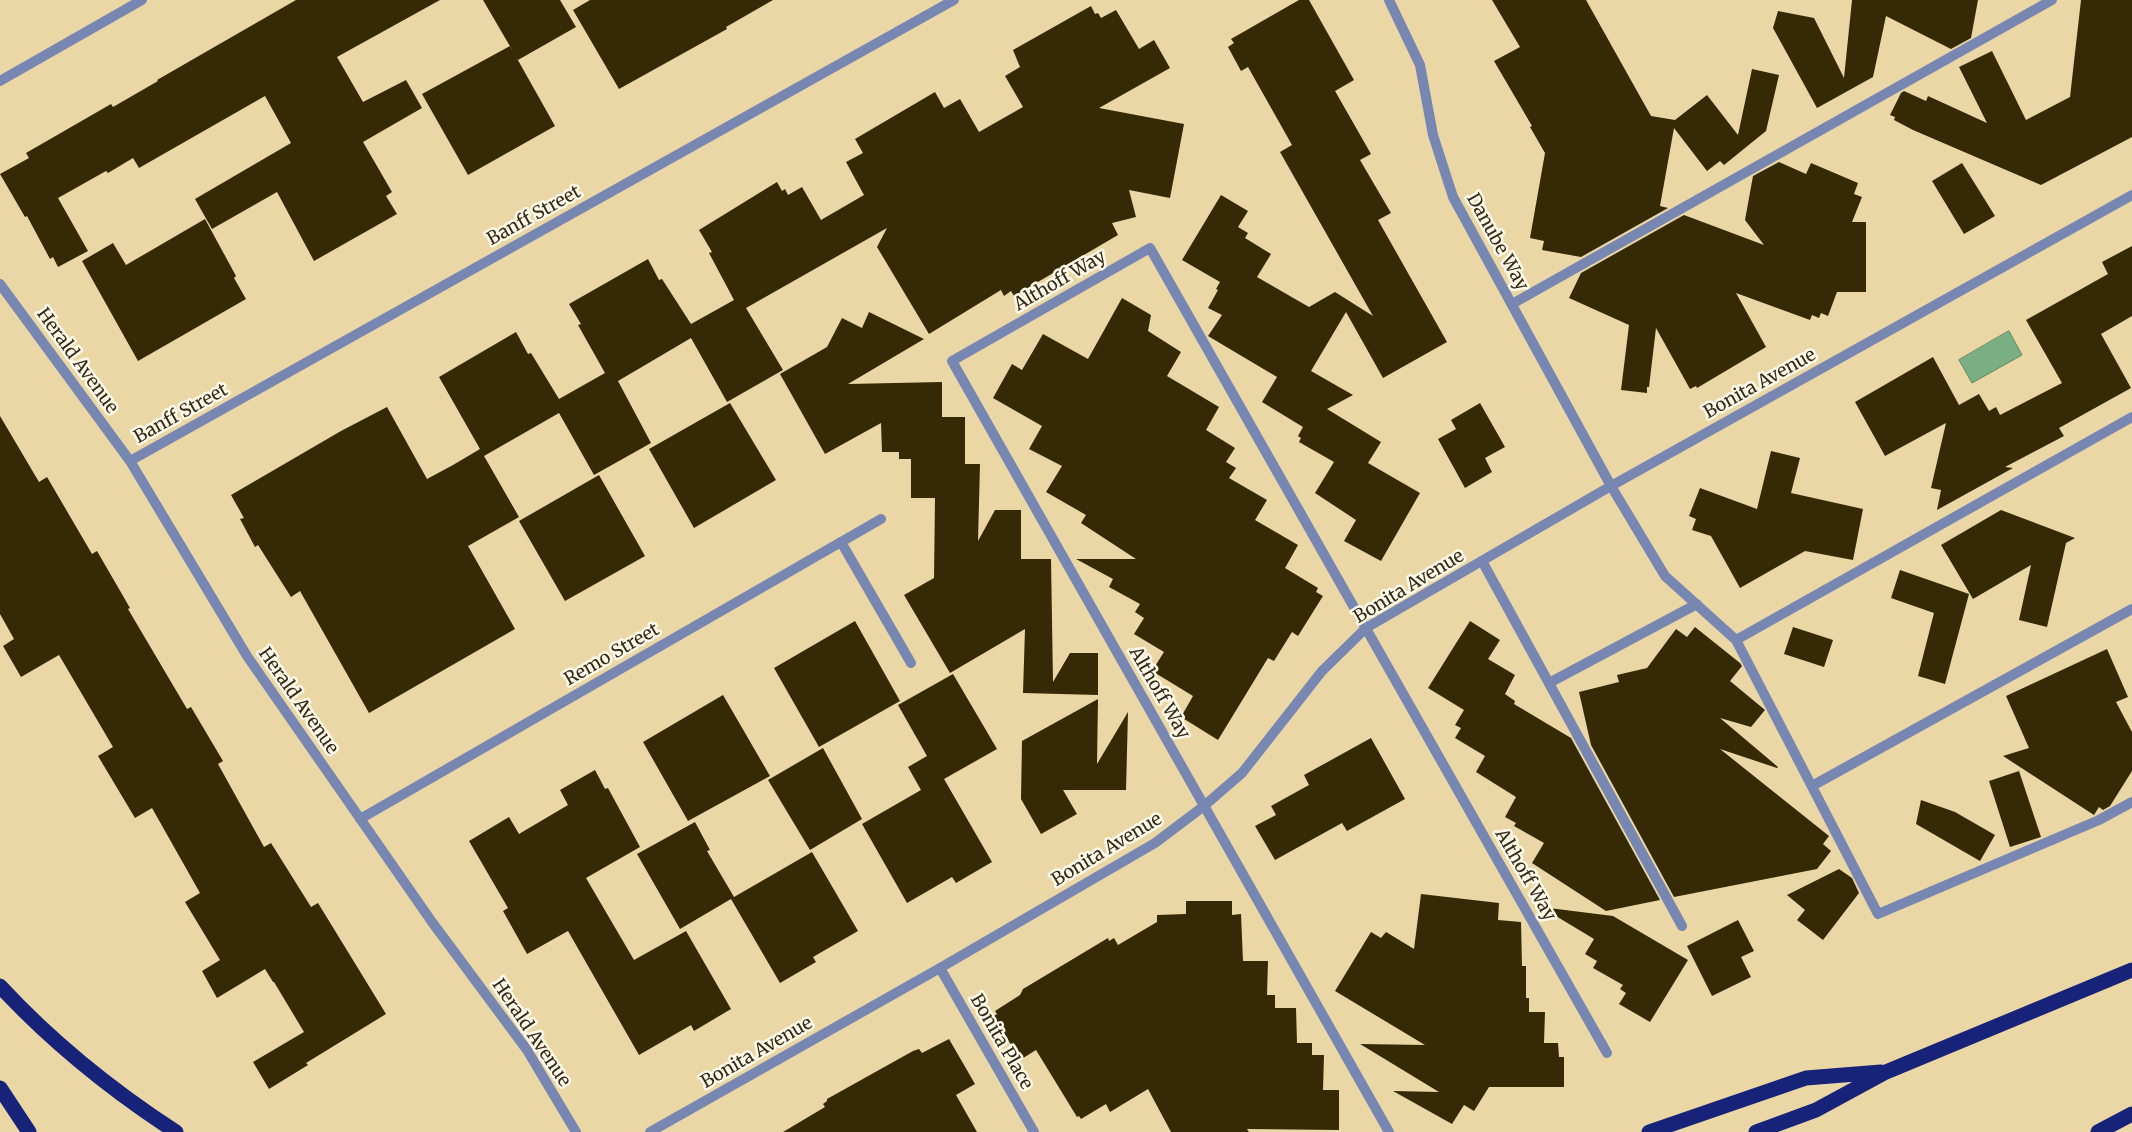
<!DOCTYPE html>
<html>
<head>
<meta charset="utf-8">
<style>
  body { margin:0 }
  canvas { display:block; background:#ead7a5 }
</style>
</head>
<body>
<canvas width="2132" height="1132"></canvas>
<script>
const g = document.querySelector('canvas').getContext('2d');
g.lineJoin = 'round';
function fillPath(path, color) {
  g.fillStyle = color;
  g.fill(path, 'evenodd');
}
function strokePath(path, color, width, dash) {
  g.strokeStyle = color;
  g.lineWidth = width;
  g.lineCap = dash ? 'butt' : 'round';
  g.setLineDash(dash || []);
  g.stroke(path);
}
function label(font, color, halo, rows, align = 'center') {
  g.font = font + ' Merriweather,serif';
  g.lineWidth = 5;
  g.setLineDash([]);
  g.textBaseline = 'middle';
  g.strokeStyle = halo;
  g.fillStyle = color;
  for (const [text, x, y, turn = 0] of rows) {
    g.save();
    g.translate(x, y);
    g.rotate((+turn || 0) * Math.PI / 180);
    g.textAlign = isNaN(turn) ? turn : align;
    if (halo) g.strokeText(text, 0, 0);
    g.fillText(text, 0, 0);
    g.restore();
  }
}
const water = new Path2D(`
  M 2009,331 L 2022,355 L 1972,383 L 1959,360 Z`);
fillPath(water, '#79af83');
strokePath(water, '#648763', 1);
fillPath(new Path2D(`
  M 296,0 L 440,0 L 337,57 L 363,102 L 406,80 L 422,108 L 363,142 L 392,192 L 386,196 L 397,214 L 314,261 L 277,192 L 212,229 L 195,199 L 291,143 L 265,96 L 139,168 L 133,158 L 108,173 L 106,171 L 58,198 L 88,251 L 58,267 L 53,257 L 50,259 L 27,216 L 25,217 L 0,174 L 29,158 L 26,153 L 111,104 L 113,107 L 158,81 L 157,80 Z
  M 483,0 L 560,0 L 576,27 L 518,60 Z
  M 590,0 L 773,0 L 726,27 L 727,29 L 619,89 L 573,10 Z
  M 1299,0 L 1309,0 L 1354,80 L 1335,91 L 1371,154 L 1360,160 L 1391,213 L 1378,220 L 1447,342 L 1383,378 L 1346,312 L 1311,371 L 1353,395 L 1327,409 L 1381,442 L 1368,463 L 1420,493 L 1381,561 L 1344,541 L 1356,520 L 1315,493 L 1334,462 L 1299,442 L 1301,438 L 1298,436 L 1303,427 L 1262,402 L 1277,377 L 1208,336 L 1222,315 L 1208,308 L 1218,290 L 1216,289 L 1220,282 L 1182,260 L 1221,195 L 1248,211 L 1238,227 L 1248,233 L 1245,238 L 1271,254 L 1257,277 L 1309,307 L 1335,292 L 1373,316 L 1280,152 L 1292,145 L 1248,67 L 1241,71 L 1228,47 L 1234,43 L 1231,39 Z
  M 1492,0 L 1586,0 L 1651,116 L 1675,120 L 1707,95 L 1738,135 L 1752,69 L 1779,75 L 1766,131 L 1724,165 L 1720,161 L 1707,171 L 1674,128 L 1660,206 L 1668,208 L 1581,257 L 1542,250 L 1544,241 L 1530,238 L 1545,153 L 1530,127 L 1532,126 L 1494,61 L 1520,47 Z
  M 1852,0 L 1978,0 L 1971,38 L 1951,49 L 1886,16 L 1873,77 L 1817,108 L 1773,28 L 1778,11 L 1814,18 L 1844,78 Z
  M 2081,0 L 2132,0 L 2132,137 L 2041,185 L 1913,130 L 1894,120 L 1895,117 L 1890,115 L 1901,93 L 1904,91 L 1926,101 L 1928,96 L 1987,123 L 1959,67 L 1992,51 L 2026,120 L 2070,97 Z
  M 1091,6 L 1095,14 L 1098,13 L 1101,18 L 1116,10 L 1139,49 L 1154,40 L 1170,68 L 1099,108 L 1184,124 L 1170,198 L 1129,190 L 1136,217 L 1112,223 L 1118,235 L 1014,296 L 1011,291 L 1004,296 L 1001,290 L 929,334 L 877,247 L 887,228 L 746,308 L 783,370 L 727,402 L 691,338 L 618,381 L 651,443 L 594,475 L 559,413 L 484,456 L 519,517 L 468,546 L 515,629 L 369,713 L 300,591 L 291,597 L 258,545 L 255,547 L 240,519 L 244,518 L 231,495 L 341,431 L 387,407 L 427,479 L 453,465 L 480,449 L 439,377 L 516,332 L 528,354 L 531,353 L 559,399 L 605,373 L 578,325 L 581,324 L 569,304 L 648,259 L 659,280 L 662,279 L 691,324 L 734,300 L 709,253 L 712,252 L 699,230 L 777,182 L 782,191 L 785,189 L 788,195 L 802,187 L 821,220 L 864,195 L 846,162 L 863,153 L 855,139 L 935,92 L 944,108 L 960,99 L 979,132 L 1023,107 L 1005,76 L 1020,67 L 1013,50 Z
  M 510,46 L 555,126 L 468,175 L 422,94 Z
  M 1779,162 L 1806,174 L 1811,163 L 1858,183 L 1854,194 L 1862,197 L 1852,222 L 1866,222 L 1866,292 L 1837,292 L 1828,316 L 1821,313 L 1819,318 L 1812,315 L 1810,320 L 1736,293 L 1766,347 L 1697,388 L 1696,386 L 1690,389 L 1656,328 L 1649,387 L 1647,387 L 1647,393 L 1621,390 L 1629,325 L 1569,298 L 1581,273 L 1684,215 L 1764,245 L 1745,220 L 1753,176 Z
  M 1962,163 L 1995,216 L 1964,234 L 1932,181 Z
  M 205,219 L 236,276 L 234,278 L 246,299 L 138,361 L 82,261 L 113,243 L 126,265 Z
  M 2132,246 L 2132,316 L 2101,334 L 2131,388 L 2059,428 L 2064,436 L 2005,467 L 2013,468 L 1937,510 L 1941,490 L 1931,488 L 1946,423 L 1885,456 L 1855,402 L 1933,357 L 1959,405 L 1979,394 L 1989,411 L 1996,407 L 2000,415 L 2062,383 L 2026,320 L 2108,274 L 2102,262 Z
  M 1122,298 L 1151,315 L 1148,331 L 1181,352 L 1167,376 L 1219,407 L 1206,430 L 1235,448 L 1226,462 L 1236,468 L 1229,478 L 1267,500 L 1255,520 L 1298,545 L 1285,568 L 1318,588 L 1316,592 L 1323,596 L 1298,636 L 1292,632 L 1274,661 L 1268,658 L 1218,740 L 1181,717 L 1193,696 L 1152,671 L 1164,652 L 1134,634 L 1144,618 L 1135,612 L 1140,604 L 1109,587 L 1113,579 L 1076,559 L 1136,559 L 1081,523 L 1086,515 L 1046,492 L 1062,466 L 1029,449 L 1042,426 L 993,398 L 1012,364 L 1022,370 L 1043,334 L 1088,359 Z
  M 869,312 L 924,339 L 848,384 L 942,382 L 942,417 L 965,417 L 965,464 L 980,464 L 978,541 L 995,510 L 1021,510 L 1021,559 L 1051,559 L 1053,682 L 1070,653 L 1098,653 L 1098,695 L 1023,693 L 1025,629 L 950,673 L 904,595 L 934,578 L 935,498 L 911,498 L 911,459 L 899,459 L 899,452 L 882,452 L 881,423 L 825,454 L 780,374 L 827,347 L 842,318 L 862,328 Z
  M 730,403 L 776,480 L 694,528 L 649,449 Z
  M 1480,403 L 1505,447 L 1485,458 L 1492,472 L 1465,488 L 1438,439 L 1456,429 L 1451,420 Z
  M 0,416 L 39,482 L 47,477 L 92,554 L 97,551 L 130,608 L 128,609 L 187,709 L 191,707 L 223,761 L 218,764 L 264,847 L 271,843 L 311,907 L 318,903 L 386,1014 L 306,1063 L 308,1065 L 269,1089 L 253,1062 L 304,1032 L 274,982 L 273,982 L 265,969 L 217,998 L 202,971 L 220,960 L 185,902 L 200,893 L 152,808 L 135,818 L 98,756 L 113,747 L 59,655 L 21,677 L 3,646 L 14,639 L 0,614 Z
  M 1771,451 L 1800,458 L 1791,493 L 1863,509 L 1853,560 L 1805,551 L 1740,588 L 1711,536 L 1692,530 L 1696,519 L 1689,516 L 1700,488 L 1757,509 Z
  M 599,475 L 645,556 L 565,601 L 519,521 Z
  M 2001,510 L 2075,538 L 2066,543 L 2047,627 L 2019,620 L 2031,565 L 1973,599 L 1941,545 Z
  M 1900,570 L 1969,594 L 1945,684 L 1918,676 L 1934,613 L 1891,598 Z
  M 855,621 L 900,701 L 819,747 L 774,668 Z
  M 1470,621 L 1500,640 L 1488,659 L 1515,675 L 1505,694 L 1515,701 L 1514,704 L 1571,738 L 1660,900 L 1606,911 L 1532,863 L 1544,843 L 1514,826 L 1516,823 L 1505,817 L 1516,797 L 1476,772 L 1485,756 L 1455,738 L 1461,728 L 1455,725 L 1464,710 L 1428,688 Z
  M 1695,627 L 1740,663 L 1742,666 L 1730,681 L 1765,710 L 1751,727 L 1720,718 L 1778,767 L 1777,768 L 1720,749 L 1829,836 L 1823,844 L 1831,851 L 1817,869 L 1674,897 L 1591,745 L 1579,692 L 1619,682 L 1617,675 L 1647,668 L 1676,629 L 1687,637 Z
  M 1793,627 L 1833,640 L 1824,667 L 1784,654 Z
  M 2107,649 L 2128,697 L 2116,702 L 2132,732 L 2132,771 L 2110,806 L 2103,810 L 2099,807 L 2094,815 L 2003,756 L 2029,748 L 2006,696 Z
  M 953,674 L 997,749 L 944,779 L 992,862 L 956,883 L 952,877 L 907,903 L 862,824 L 921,790 L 908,767 L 927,756 L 898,705 Z
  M 723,695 L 770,776 L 688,821 L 643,742 Z
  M 1098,699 L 1097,764 L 1128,712 L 1126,790 L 1063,790 L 1077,814 L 1041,834 L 1021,799 L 1022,741 Z
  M 1371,738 L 1405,799 L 1347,831 L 1342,823 L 1275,860 L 1255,826 L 1276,815 L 1271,806 L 1309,785 L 1304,775 Z
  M 823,748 L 862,819 L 810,850 L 768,780 Z
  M 595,770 L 605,789 L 608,788 L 640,847 L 586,878 L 634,960 L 686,931 L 731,1009 L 694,1031 L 691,1025 L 639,1055 L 568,931 L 527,954 L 503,911 L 508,908 L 469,841 L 509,817 L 519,834 L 568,805 L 560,790 Z
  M 2019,771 L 2041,837 L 2010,847 L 1989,781 Z
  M 1921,800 L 1955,812 L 1995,835 L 1980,861 L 1916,824 Z
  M 695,822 L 710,850 L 707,851 L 734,897 L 812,852 L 858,931 L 813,957 L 816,962 L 780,983 L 731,899 L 680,929 L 637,854 Z
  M 1839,869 L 1852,878 L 1859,893 L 1823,940 L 1797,920 L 1805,910 L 1787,895 Z
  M 1421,894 L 1499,903 L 1498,920 L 1521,922 L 1522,966 L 1526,966 L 1526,998 L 1529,998 L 1529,1012 L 1545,1012 L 1544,1043 L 1558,1043 L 1559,1057 L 1564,1057 L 1564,1087 L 1489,1087 L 1474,1111 L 1464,1105 L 1452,1124 L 1393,1091 L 1439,1092 L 1360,1044 L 1425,1045 L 1335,991 L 1371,932 L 1381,938 L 1386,932 L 1414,949 Z
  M 1186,901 L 1232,901 L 1232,915 L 1241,914 L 1243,961 L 1268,961 L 1267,995 L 1275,995 L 1275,1008 L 1296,1008 L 1297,1043 L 1312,1043 L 1312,1055 L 1324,1055 L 1323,1090 L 1339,1090 L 1339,1130 L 1247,1129 L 1249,1132 L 1171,1132 L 1148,1089 L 1110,1112 L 1106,1104 L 1081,1119 L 1079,1116 L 1077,1117 L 1036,1050 L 1020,1060 L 994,1016 L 997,1014 L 995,1011 L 1020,995 L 1023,989 L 1108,938 L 1109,941 L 1114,938 L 1118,945 L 1157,922 L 1157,915 L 1186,914 Z
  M 1541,907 L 1613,916 L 1688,960 L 1650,1022 L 1619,1004 L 1626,993 L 1620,989 L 1623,985 L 1593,968 L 1597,961 L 1585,954 L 1594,939 Z
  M 1738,920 L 1754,951 L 1741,957 L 1751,977 L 1712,996 L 1687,946 Z
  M 949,1039 L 975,1084 L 956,1095 L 977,1132 L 783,1132 L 825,1107 L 823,1104 L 827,1101 L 827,1099 L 913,1051 L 919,1049 L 922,1053 Z`), '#362905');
strokePath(new Path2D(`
  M 1512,304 L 2052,0
  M 1611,486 L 1665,576 L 1736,640 L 1878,914 L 2099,820 L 2132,802
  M 841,542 L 911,663
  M 1482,561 L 1682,926
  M 1736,640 L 2132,417
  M 1549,683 L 1697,604
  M 1812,786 L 2132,609
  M 940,968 L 1034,1132
  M 1389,1132 L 952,361 L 1150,248 L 1607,1053`), '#7887b1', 10);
strokePath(new Path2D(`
  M 1389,0 L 1420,65 L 1433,135 L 1453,197 L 1611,486
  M 0,81 L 142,0
  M 0,284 L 130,461 L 247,656 L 432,922 L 527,1050 L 576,1132
  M 130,461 L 954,0
  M 360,819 L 881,519
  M 650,1132 L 940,968 L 1155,843 L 1204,806 L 1242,773 L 1322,671 L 1366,628 L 1611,486 L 2132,195`), '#7887b1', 10);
strokePath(new Path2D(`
  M 0,986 C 51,1041 113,1091 176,1132
  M 0,1088 L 29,1132
  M 1649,1132 L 1806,1078 L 1881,1072
  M 1756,1132 L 1816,1110 L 1886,1072 L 2132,970
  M 2098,1132 L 2132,1114`), '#172379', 15);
label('18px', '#322a17', '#fff9ea', [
  ["Banff Street",534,216,-29],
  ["Danube Way",1497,242,61],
  ["Althoff Way",1060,281,-30],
  ["Herald Avenue",77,361,54],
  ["Bonita Avenue",1760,384,-29],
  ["Banff Street",181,414,-29],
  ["Bonita Avenue",1409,587,-31],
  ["Remo Street",612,655,-30],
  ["Althoff Way",1159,693,60],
  ["Herald Avenue",298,701,55],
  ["Bonita Avenue",1107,850,-31],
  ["Althoff Way",1525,875,60],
  ["Herald Avenue",531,1033,56],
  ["Bonita Place",1001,1042,60],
  ["Bonita Avenue",757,1053,-30]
]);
</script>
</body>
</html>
